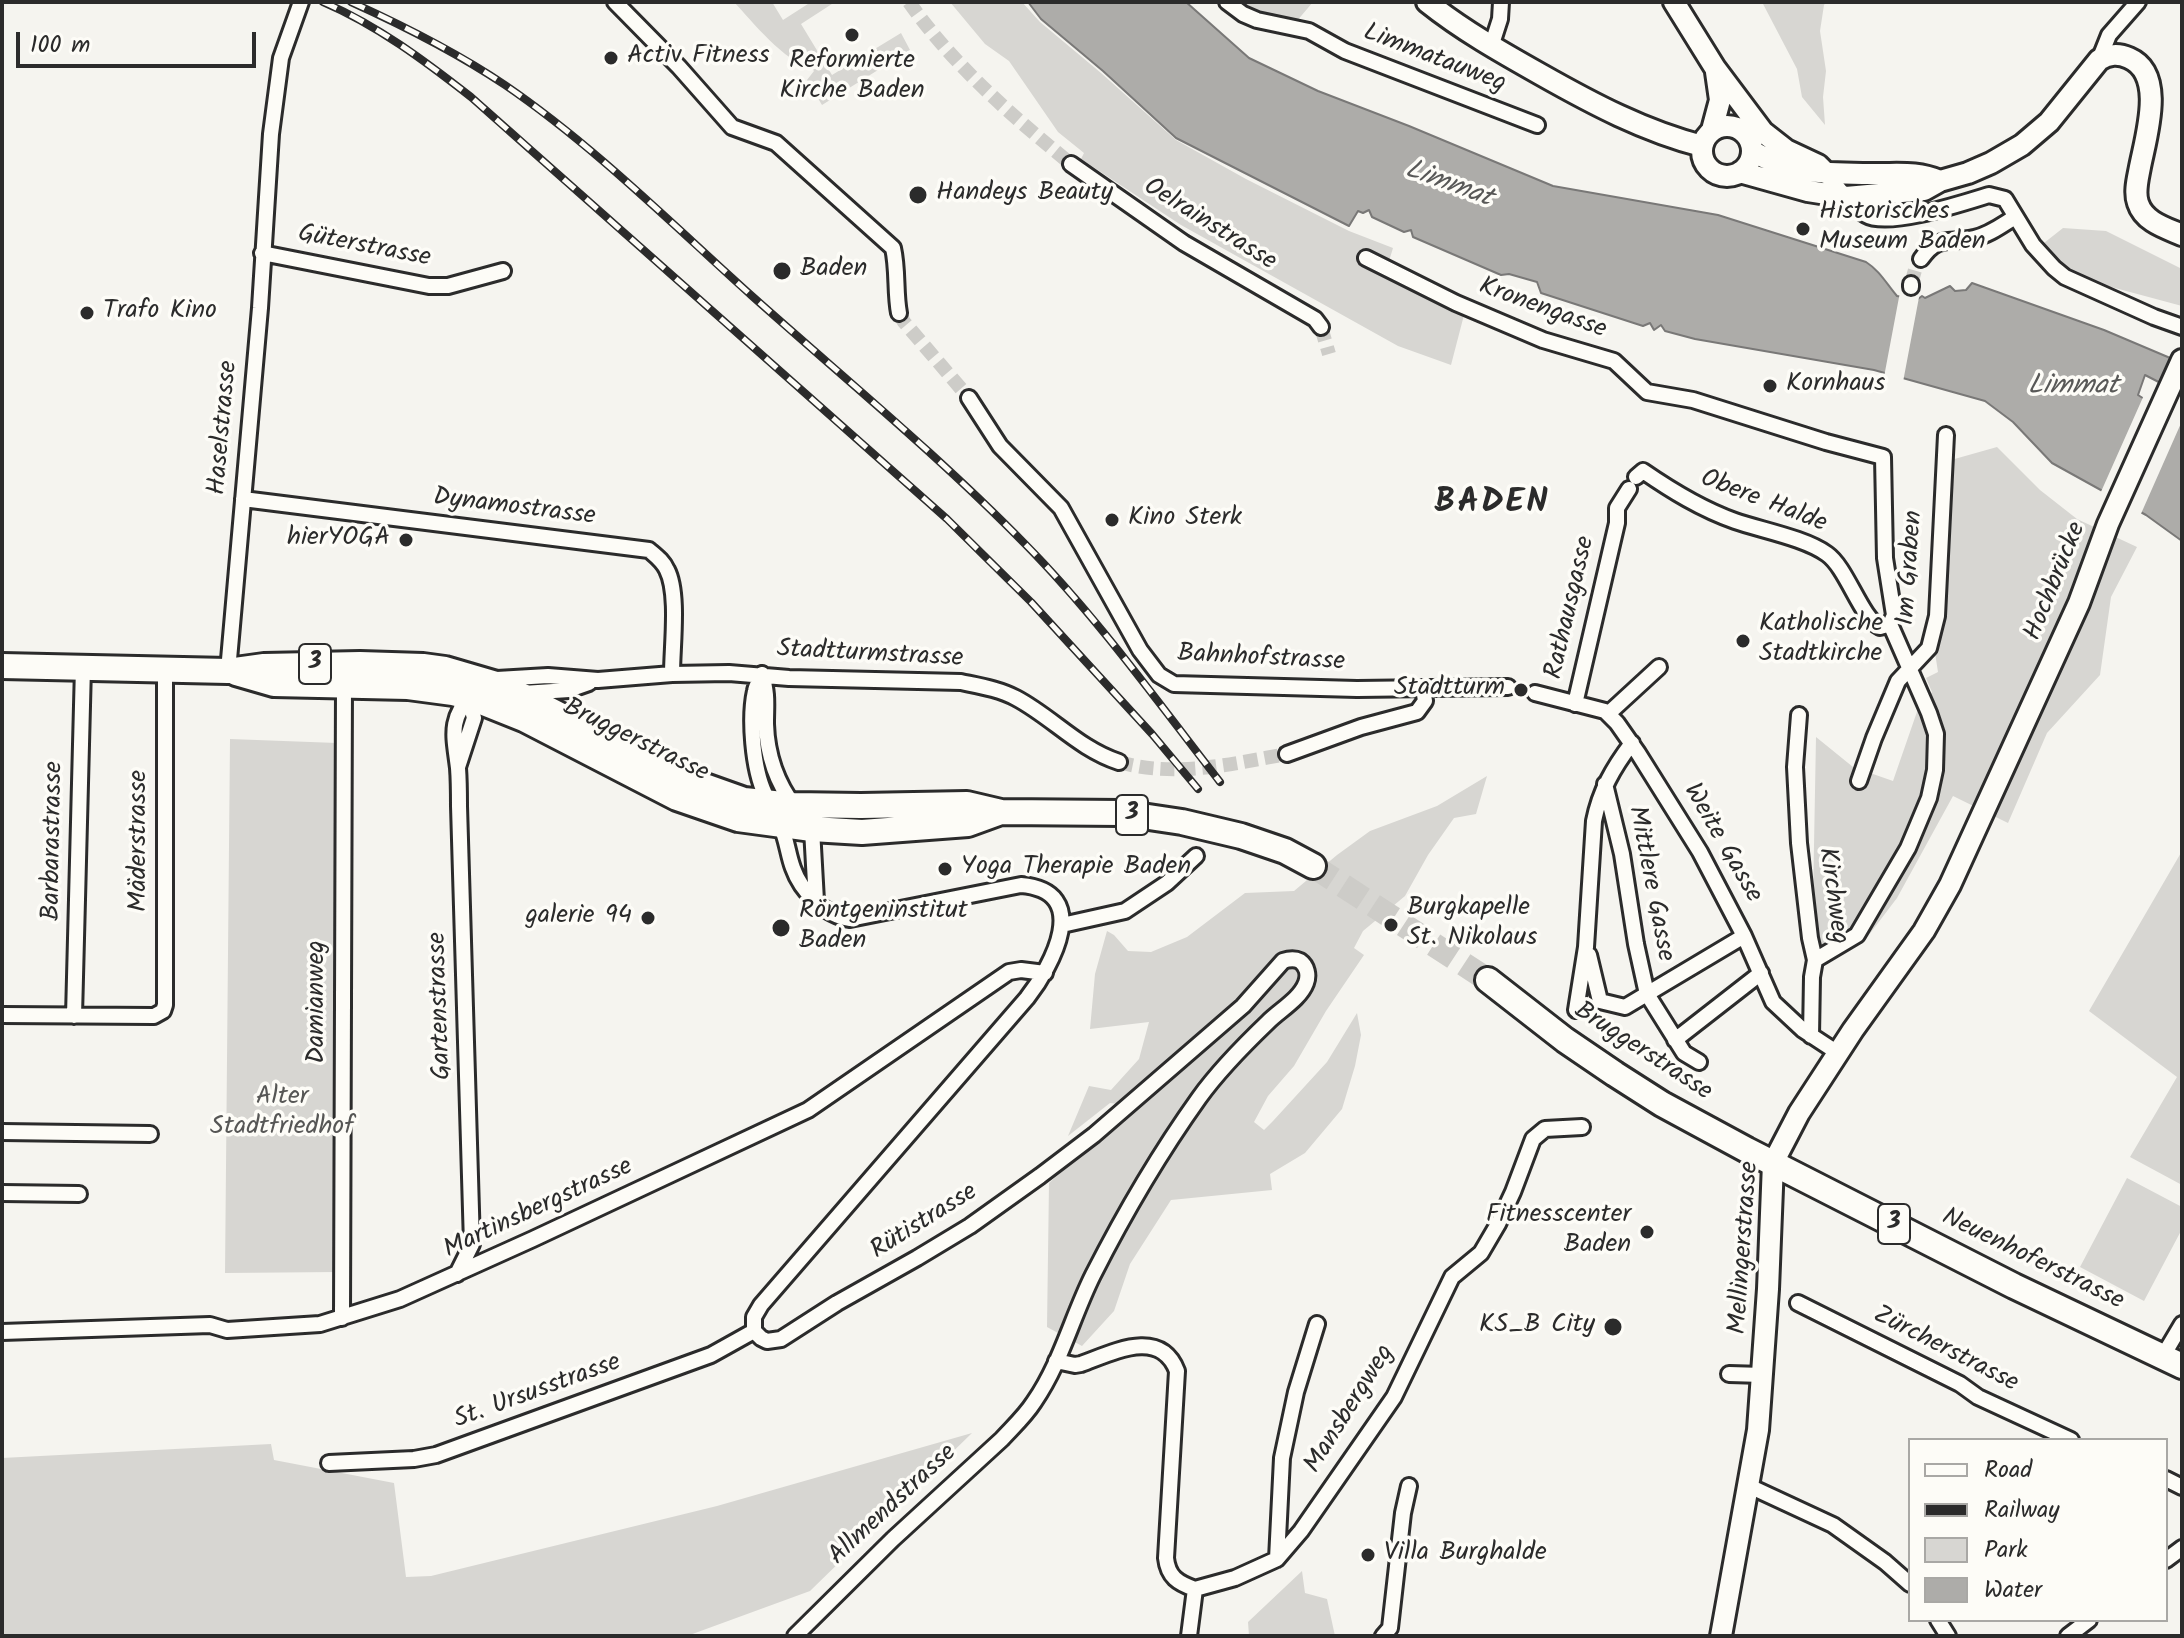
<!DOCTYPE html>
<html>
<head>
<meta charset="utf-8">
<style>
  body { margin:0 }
  #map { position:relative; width:2184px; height:1638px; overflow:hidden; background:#f5f4ef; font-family:Kalam,sans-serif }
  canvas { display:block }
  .frame { position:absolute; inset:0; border:4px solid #2b2b2b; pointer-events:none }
  .legend { position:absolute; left:1908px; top:1438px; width:260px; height:184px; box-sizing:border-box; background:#fdfcf7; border:2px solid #a9a8a5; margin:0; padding:10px 14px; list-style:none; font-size:24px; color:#2b2b2b }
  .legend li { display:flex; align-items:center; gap:16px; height:40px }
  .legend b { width:40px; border:2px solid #a9a8a5 }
  .scale { position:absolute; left:16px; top:32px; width:240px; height:36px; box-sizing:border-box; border:4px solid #2b2b2b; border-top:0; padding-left:10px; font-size:24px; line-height:28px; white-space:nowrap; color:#2b2b2b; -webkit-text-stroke:6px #fdfcf7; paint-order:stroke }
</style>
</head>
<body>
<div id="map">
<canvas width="2184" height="1638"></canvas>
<div class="frame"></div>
<ul class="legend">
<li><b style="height:10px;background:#fdfcf7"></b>Road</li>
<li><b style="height:10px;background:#2b2b2b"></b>Railway</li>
<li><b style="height:22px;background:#d7d6d2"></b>Park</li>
<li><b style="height:22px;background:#adaca9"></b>Water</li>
</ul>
<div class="scale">100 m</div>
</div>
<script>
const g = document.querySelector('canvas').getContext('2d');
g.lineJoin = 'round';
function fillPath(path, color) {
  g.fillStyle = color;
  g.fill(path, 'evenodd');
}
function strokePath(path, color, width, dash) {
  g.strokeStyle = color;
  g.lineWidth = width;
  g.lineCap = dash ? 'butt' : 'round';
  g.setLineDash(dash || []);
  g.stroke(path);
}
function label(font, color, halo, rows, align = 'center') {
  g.font = font + ' Kalam,sans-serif';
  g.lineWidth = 7;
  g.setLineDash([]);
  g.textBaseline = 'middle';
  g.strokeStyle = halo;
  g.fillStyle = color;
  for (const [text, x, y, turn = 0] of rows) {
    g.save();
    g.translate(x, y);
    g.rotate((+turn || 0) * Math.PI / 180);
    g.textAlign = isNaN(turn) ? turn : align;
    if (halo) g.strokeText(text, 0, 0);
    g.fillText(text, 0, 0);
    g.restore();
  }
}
fillPath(new Path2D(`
  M 734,2 L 772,2 L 783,20 L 811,2 L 835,2 L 801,24 L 832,75 L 901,33 L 910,50 L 822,105 L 807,80 L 814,71 L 810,66 C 786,64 751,20 734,2 Z
  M 950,2 L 1022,2 L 1040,22 L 1101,73 L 1176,140 L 1246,179 L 1349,231 L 1393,248 L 1385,274 L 1464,315 L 1451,365 L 1398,346 L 1181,225 L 1081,159 L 1084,153 L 1058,132 L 1009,61 L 985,44 Z
  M 1233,2 L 1313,2 L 1296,22 L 1255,14 Z
  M 1762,2 L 1826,2 L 1824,5 L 1820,31 L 1826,71 L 1823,97 L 1825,125 L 1802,97 L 1797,69 Z
  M 2063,228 L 2106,231 L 2182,269 L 2182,306 L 2089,281 L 2060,262 L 2044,243 Z
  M 1997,447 L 2040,490 L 2077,519 L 2137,547 L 2111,597 L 2100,675 L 2047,733 L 2008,823 L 1953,796 L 1897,898 L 1862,944 L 1817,946 L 1813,900 L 1816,737 L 1853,767 L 1893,781 L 1919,706 L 1932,692 L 1926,678 L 1938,672 L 1931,627 L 1951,460 Z
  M 230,739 L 337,743 L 337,1272 L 225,1273 Z
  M 1487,776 L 1476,814 L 1454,818 L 1428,855 L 1405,896 L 1363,931 L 1354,948 L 1364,955 L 1326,1011 L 1294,1066 L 1268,1096 L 1254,1122 L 1264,1130 L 1273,1121 L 1327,1062 L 1357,1013 L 1361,1035 L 1355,1066 L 1342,1109 L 1305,1153 L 1270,1174 L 1272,1190 L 1171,1200 L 1130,1264 L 1114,1311 L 1082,1346 L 1047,1327 L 1049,1183 L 1135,1106 L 1110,1103 L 1068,1136 L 1089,1086 L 1111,1090 L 1139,1059 L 1149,1022 L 1090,1029 L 1095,974 L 1107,931 L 1114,935 L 1128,951 L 1151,952 L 1187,937 L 1245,893 L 1294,891 L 1337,855 L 1370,831 L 1437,806 Z
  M 2182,851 L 2182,1185 L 2130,1157 L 2177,1077 L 2089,1011 Z
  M 2127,1178 L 2182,1207 L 2182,1229 L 2144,1301 L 2080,1267 Z
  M 972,1433 L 810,1591 L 687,1636 L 2,1636 L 2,1458 L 271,1444 L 274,1460 L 394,1483 L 406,1577 L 431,1576 L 717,1506 Z
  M 1302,1571 L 1305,1593 L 1327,1599 L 1335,1636 L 1249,1636 L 1248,1622 Z`), '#d7d6d2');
const water = new Path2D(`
  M 1028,2 L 1186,2 L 1249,58 L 1318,91 L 1409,126 L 1553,186 L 1718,215 L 1866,262 C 1880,271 1886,283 1897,296 L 1918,299 L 1922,296 L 1925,298 L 1950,286 L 1955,291 L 1966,290 L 1972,283 L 2104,330 L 2182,363 L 2182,394 L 2145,375 L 2138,395 L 2182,423 L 2182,541 L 2146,515 L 2052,463 L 2013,422 L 1985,401 L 1874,370 L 1695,339 L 1665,331 L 1661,325 L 1654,330 L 1650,323 L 1643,326 L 1541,293 L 1537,282 L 1509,274 L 1501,275 L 1413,237 L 1411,230 L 1404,232 L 1372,217 L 1369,210 L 1363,213 L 1358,211 L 1349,226 L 1176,138 L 1103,71 L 1041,19 Z`);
fillPath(water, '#adaca9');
strokePath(water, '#797877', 2);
fillPath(new Path2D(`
  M 1900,292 L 1917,295 L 1920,292 L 1903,382 L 1884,377 Z
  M 2144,395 L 2182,419 L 2182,421 L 2140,516 L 2100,494 Z`), '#f5f4ef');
strokePath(new Path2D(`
  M 909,2 C 953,65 1012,116 1071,164
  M 1911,284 L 1915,270 L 1921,259
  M 899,313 L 904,322 L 969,398
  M 1321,327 L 1329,354
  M 1508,687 L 1535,693
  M 1119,762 C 1175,778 1231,764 1287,754`), '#cdccc8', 14, [14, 7]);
strokePath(new Path2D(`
  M 1313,866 L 1488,980`), '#cdccc8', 24, [24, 12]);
const street = new Path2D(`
  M 615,2 L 679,67 L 732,127 L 776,143 L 893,248 C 898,270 895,292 899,313
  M 1227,2 L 1243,14 L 1257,20 L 1309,31 L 1345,51 L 1537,125
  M 1491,47 L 1500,19 L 1501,2
  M 2099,60 L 2109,35 L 2138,2
  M 1071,164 L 1184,243 L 1315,319 L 1321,327
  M 1827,174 C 1839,188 1850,206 1866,215 C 1888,228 1963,203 1989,195 L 2005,199 L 2033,245 L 2054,268 L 2065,277 L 2154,317 L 2182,327
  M 262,253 L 429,286 L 448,286 L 503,271
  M 1366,258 L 1456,303 L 1543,340 L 1614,361 L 1647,392 L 1693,400 L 1826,442 L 1883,457 L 1885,558 L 1894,615 L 1890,624
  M 1921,259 C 1939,234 1948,244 1974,238 C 1989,235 2002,225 2015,217
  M 1911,287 L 1911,284
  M 969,398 L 1000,446 L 1061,508 L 1140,650 L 1159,675 L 1174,684 L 1357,689 L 1508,687
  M 1636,477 L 1643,471 C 1672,491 1701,509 1735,521 C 1761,530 1805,538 1827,554 C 1847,568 1861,618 1880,627 L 1890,624
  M 243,499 L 649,550 C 656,556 663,561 667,570 C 679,593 672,646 672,674
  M 228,671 L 260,308 L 271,134 L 281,58 L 301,2
  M 762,674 C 760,680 756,685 755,691 C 749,718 753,769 765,794 C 770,805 777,816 781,827 C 787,840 788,855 793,868 C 801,891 825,916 850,919 L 1021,885 C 1093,891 1052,966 1027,998 L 761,1305 L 754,1317 L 754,1331 L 761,1338 L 767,1341 L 781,1339 L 837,1303 L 917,1258 L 970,1226 L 1040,1176 L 1094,1135 L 1243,1006 L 1283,961 C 1289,959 1294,958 1300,961 C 1307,966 1309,975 1306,983 C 1300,999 1280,1010 1268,1022 C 1244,1045 1219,1070 1199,1098 C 1159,1154 1124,1214 1093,1275 C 1072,1317 1061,1363 1034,1402 C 1025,1416 1013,1427 1002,1439 L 893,1539 L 795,1636
  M 762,674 C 768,696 766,703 766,724 C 767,755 776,782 795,807
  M 497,679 L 548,676 L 598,680 L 672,674 L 729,673 L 789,678 L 961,682 C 980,686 999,689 1016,698 C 1052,717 1079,749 1119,762
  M 523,693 L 569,690 L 589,683
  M 1535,693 L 1605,711 L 1617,723 L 1638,753 L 1700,852 L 1744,936 L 1773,1002 L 1803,1030 L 1838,1053
  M 1575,704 L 1617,523 L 1617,508 L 1629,489
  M 1609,713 L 1659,667
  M 1799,715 L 1795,767 L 1799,843 L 1810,938 L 1815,960 L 1812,977 L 1811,1036
  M 1287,754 L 1361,727 L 1417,712 L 1425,701 L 1423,688
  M 458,767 L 474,718 L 468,695
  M 1859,781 L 1874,738 L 1898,681 L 1929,648 L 1937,616 L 1946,435
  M 1605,784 L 1622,854 L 1636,944 L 1647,994 L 1684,1053 L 1699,1062
  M 807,823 L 812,829 L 816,901
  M 1062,925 L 1125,911 L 1167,883 L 1196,856
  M 1589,955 L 1600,1001 L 1625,1007 L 1744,936
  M 1815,960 L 1857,935 L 1908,848 L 1929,798 L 1935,770 L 1936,734 L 1929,713 L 1890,624
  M 1576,1010 L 1586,947 L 1594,821 C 1600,791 1613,768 1632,743
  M 2,1015 L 154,1016 L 163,1011 L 165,1005 L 165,668
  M 74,1016 L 83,667
  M 1675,1040 L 1761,973
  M 2,1132 L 150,1134
  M 2,1193 L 79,1194
  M 457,1274 L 472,1244 L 459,806 C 459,794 459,781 458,768 C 454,735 448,720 473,692
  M 1798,1303 L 1960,1384 L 1978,1397 L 2071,1440
  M 342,1318 L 344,685
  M 2,1332 L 210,1325 L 227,1330 L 320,1324 L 400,1299 L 533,1239 L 808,1110 L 1009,972 L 1021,970 L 1045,973
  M 2163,1356 L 2182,1324
  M 1056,1361 L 1075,1365 L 1081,1364 C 1112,1353 1160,1327 1177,1371 L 1166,1558 C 1168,1577 1178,1583 1195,1589 L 1189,1636
  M 1729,1374 L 1763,1375
  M 329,1463 L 414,1459 L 436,1455 L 711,1355 L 754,1331
  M 2166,1479 L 2182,1487
  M 1749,1486 L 1833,1525 L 1885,1562 L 1910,1584
  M 1277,1559 L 1282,1458 L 1296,1392 L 1317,1324
  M 2166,1560 L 2182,1548
  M 1195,1589 L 1235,1578 L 1277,1559 L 1301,1531 L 1394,1397 L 1452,1277 L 1481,1253 L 1498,1224 L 1513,1192 L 1533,1139 L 1545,1129 L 1582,1127
  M 1938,1620 L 1948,1636
  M 1383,1636 L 1390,1628 L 1403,1513 L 1409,1486
  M 2068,1636 L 2089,1620`);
const secondary = new Path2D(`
  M 1427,2 C 1462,30 1501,52 1540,74 C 1593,104 1644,131 1702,146
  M 1674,2 L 1715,68 L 1763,132 L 1786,150 L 1818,165 L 1827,174
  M1702 151a25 25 0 1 1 50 0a25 25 0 1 1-50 0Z
  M 1712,130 L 1720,100 L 1716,72
  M 1752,151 C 1792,175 1834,174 1879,174 C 1902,174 1918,172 1940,181
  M 1740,172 L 1808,191 L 1846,197 L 1924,190 L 1940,181 L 1968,173 L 1991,163 L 2022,145 L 2049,122 L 2099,60 C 2109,54 2118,53 2129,58 C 2166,74 2146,136 2140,167 C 2138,178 2134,192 2138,203 C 2144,222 2166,228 2182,235
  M 1721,1636 L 1758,1430 L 1768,1289 L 1773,1163 L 1799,1113 L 1853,1030 L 1924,931 L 1950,885 L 2079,603 L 2108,524 L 2182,360`);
const primary = new Path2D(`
  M 2,666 L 228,671 L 264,666 L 360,664 L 423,666 L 445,669 L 503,686 L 685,779 L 744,800 L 793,805 L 861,806 L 967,804 L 1001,812 L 1122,813 L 1182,822 L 1241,836 L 1285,851 L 1313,866
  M 236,673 L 274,684 L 408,687 L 453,693 L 469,697 L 524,719 L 677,798 L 738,819 L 812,829 L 862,832 L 968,824 L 1001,812
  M 1488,980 L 1565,1040 L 1615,1074 L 1662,1104 L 1747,1150 L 2014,1286 L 2182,1366`);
strokePath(street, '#2b2b2b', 20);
strokePath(secondary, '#2b2b2b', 26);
strokePath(primary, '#2b2b2b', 30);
strokePath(street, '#fdfcf7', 14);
strokePath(secondary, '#fdfcf7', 20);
strokePath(primary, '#fdfcf7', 24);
const rail = new Path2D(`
  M 323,2 C 377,25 425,61 471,97 L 947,519 L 1031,602 L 1152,734 L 1198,789
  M 351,2 C 404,26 456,52 505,85 C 593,145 673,225 752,296 C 844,378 939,456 1025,544 C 1097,617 1157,701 1220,782`);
strokePath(rail, '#2b2b2b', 8);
strokePath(rail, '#fdfcf7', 5, [15]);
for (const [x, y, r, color] of [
  [852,35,8,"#2b2b2b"],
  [611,58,8,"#2b2b2b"],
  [918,195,10,"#2b2b2b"],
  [1803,229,8,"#2b2b2b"],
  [782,271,10,"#2b2b2b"],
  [87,313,8,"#2b2b2b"],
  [1770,386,8,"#2b2b2b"],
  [1112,520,8,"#2b2b2b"],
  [406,540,8,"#2b2b2b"],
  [1743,641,8,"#2b2b2b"],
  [1521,690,8,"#2b2b2b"],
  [945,869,8,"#2b2b2b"],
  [648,918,8,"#2b2b2b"],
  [1391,925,8,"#2b2b2b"],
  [781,928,10,"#2b2b2b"],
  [1647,1232,8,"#2b2b2b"],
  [1613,1327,10,"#2b2b2b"],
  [1368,1555,8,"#2b2b2b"]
]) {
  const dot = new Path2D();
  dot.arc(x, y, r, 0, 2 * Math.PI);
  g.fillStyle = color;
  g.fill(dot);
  strokePath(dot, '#fdfcf7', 3);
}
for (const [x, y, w] of [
  [315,664,32],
  [1132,815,32],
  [1894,1224,32]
]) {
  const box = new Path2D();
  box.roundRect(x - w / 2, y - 20, w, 40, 6);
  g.fillStyle = '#fdfcf7';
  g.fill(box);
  strokePath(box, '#2b2b2b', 2);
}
label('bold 24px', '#2b2b2b', null, [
  ["3",315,664],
  ["3",1132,815],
  ["3",1894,1224]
]);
label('26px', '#2b2b2b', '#fdfcf7', [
  ["Activ Fitness",627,58],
  ["Reformierte",852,63,"center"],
  ["Kirche Baden",852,93,"center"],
  ["Handeys Beauty",936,195],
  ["Historisches",1819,214],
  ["Museum Baden",1819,244],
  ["Baden",800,271],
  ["Trafo Kino",103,313],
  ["Kornhaus",1786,386],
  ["Kino Sterk",1128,520],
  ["hierYOGA",390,540,"right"],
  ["Katholische",1759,626],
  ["Stadtkirche",1759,656],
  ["Stadtturm",1505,690,"right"],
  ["Yoga Therapie Baden",961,869],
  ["Burgkapelle",1407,910],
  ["St. Nikolaus",1407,940],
  ["Röntgeninstitut",799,913],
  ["Baden",799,943],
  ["galerie 94",632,918,"right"],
  ["Fitnesscenter",1631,1217,"right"],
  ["Baden",1631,1247,"right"],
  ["KS_B City",1595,1327,"right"],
  ["Villa Burghalde",1384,1555]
], 'left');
label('26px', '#2b2b2b', '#fdfcf7', [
  ["Limmatauweg",1434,60,21],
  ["Oelrainstrasse",1209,226,32],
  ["Güterstrasse",364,248,11],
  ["Kronengasse",1542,310,20],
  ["Haselstrasse",225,428,-85],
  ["Obere Halde",1763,503,21],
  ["Dynamostrasse",514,509,7],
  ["Im Graben",1912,568,-86],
  ["Hochbrücke",2057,582,-68],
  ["Rathausgasse",1572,608,-77],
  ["Stadtturmstrasse",870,656,3],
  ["Bahnhofstrasse",1261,660,3],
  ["Bruggerstrasse",635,742,26],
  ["Barbarastrasse",55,841,-89],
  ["Mäderstrasse",141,841,-90],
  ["Weite Gasse",1721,844,60],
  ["Mittlere Gasse",1649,884,79],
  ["Kirchweg",1831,896,82],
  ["Damianweg",319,1002,-90],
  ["Gartenstrasse",442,1006,-92],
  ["Bruggerstrasse",1642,1053,33],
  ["Martinsbergstrasse",539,1210,-25],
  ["Rütistrasse",925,1223,-32],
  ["Mellingerstrasse",1746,1248,-86],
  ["Neuenhoferstrasse",2032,1261,26],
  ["Zürcherstrasse",1945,1351,27],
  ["St. Ursusstrasse",538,1393,-20],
  ["Mansbergweg",1351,1410,-58],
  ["Allmendstrasse",894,1506,-43]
]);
label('26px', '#565655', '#fdfcf7', [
  ["Alter",282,1099],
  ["Stadtfriedhof",282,1129]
]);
label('italic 28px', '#585857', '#fdfcf7', [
  ["Limmat",1448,186,20],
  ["Limmat",2073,388]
]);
g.letterSpacing = '2px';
label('bold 34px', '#2b2b2b', '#fdfcf7', [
  ["BADEN",1492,505]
]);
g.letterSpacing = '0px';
</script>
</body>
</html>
